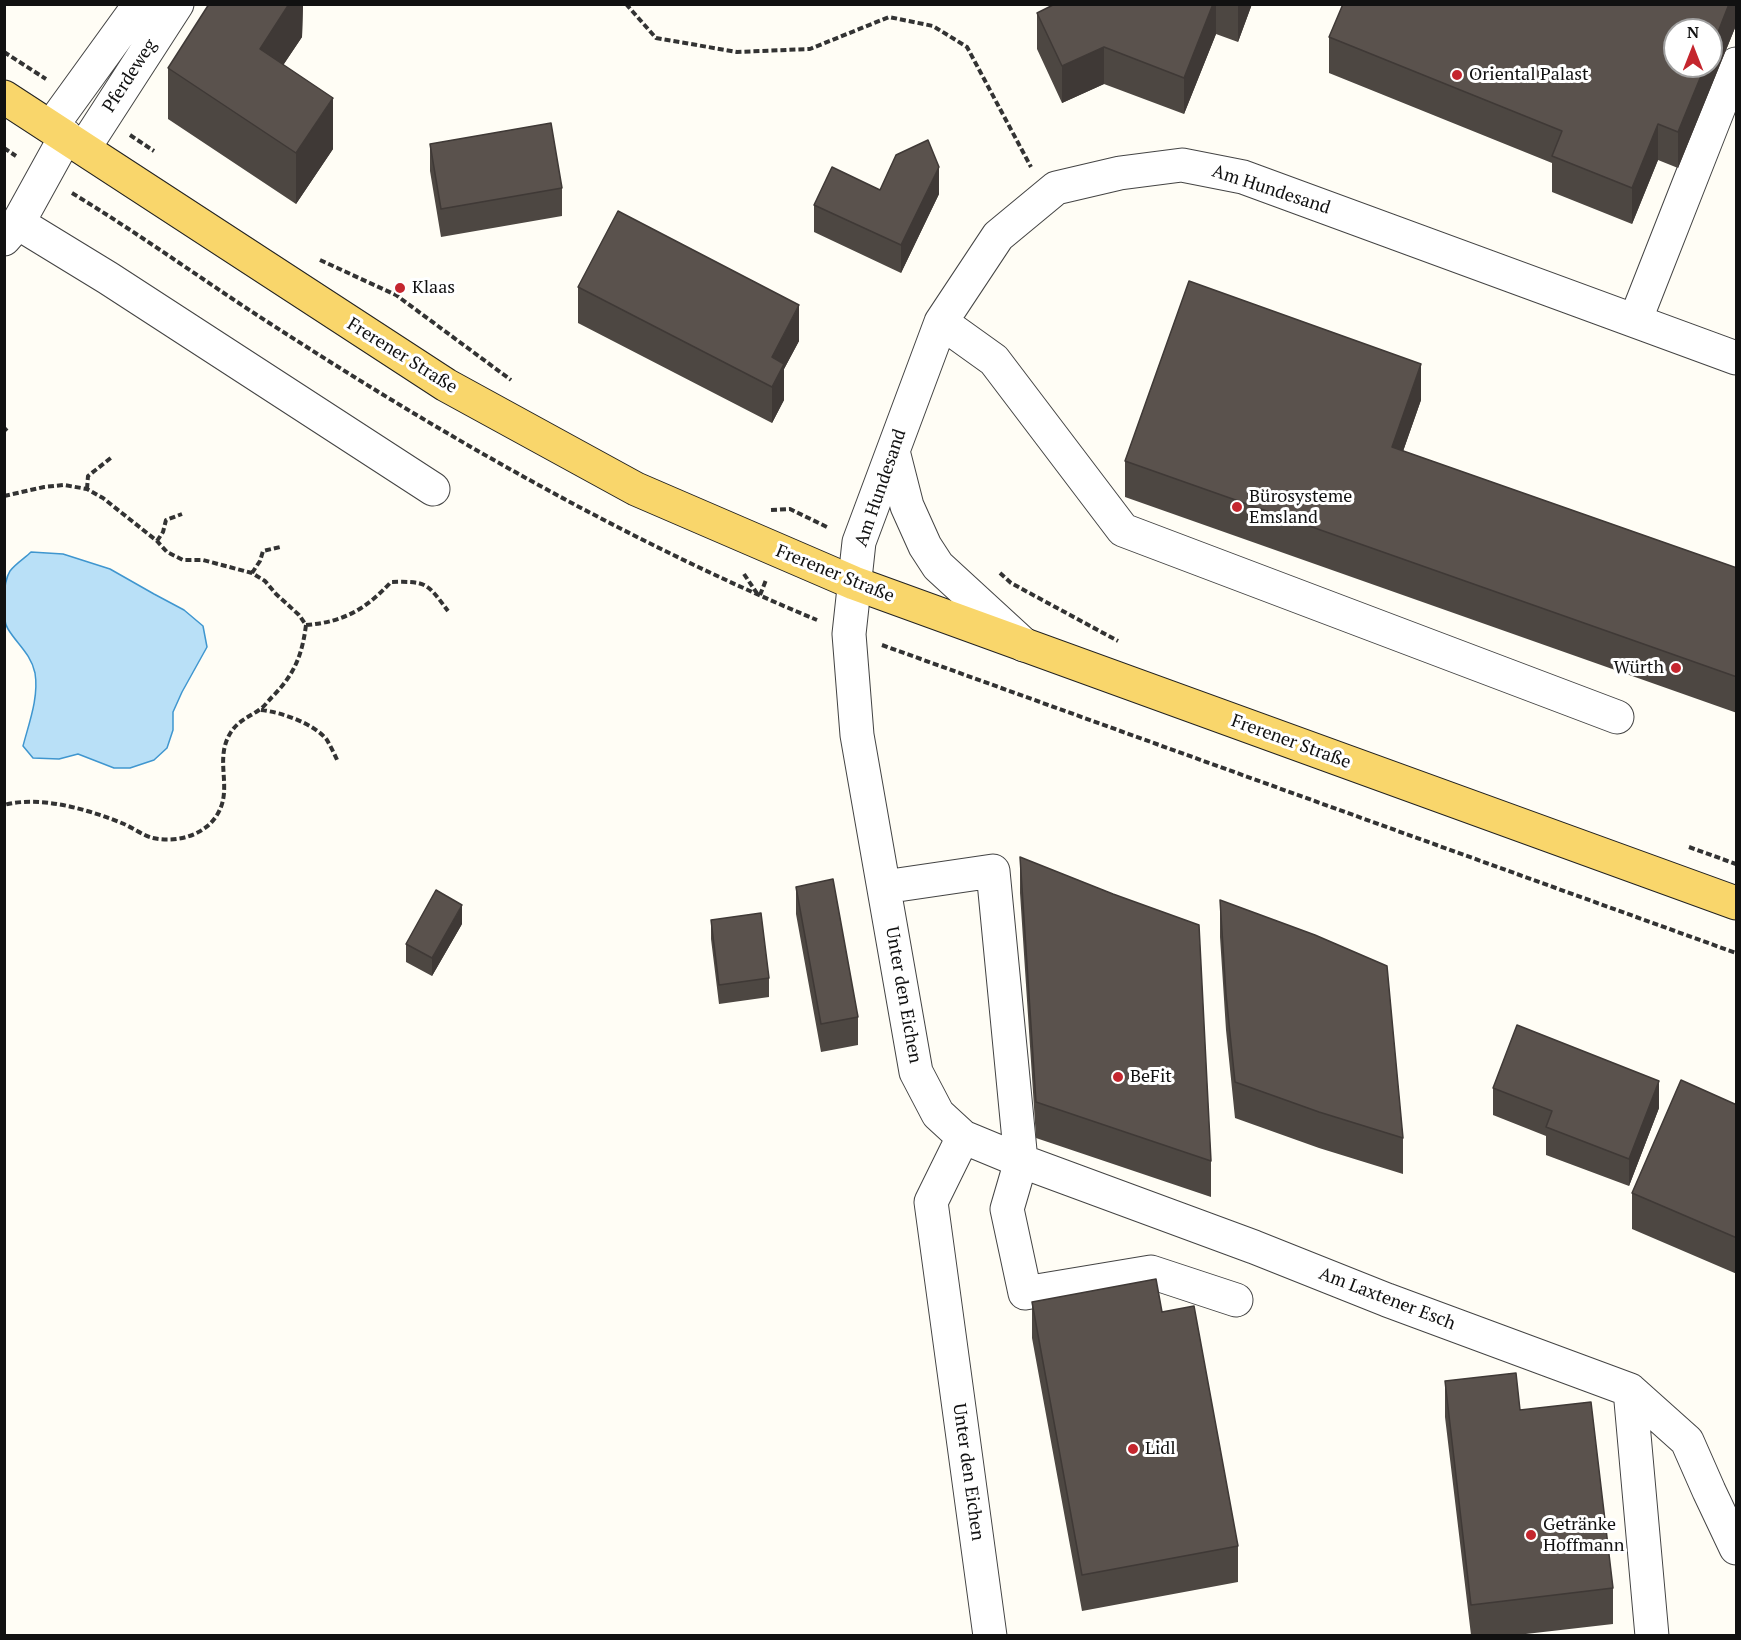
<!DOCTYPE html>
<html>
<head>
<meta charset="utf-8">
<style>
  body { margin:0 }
  #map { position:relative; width:1741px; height:1640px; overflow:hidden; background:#fffdf5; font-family:"PT Serif",serif }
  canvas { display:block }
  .frame { position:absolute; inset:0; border:6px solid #111; pointer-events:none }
  .north { position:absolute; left:1663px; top:18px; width:60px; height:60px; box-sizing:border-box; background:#fff; border:2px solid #a0a0a0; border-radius:50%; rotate:0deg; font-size:16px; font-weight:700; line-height:24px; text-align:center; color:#111 }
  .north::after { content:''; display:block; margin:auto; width:21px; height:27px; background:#c4262e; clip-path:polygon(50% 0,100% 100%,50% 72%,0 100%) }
</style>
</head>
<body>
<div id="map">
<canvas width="1741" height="1640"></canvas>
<div class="frame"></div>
<div class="north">N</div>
</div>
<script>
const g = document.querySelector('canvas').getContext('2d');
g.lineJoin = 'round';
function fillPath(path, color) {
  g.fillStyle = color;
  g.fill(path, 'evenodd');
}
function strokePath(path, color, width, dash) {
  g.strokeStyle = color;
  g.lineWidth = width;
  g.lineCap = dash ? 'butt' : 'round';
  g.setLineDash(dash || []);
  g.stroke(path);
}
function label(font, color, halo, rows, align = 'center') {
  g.font = font + ' "PT Serif",serif';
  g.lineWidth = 6;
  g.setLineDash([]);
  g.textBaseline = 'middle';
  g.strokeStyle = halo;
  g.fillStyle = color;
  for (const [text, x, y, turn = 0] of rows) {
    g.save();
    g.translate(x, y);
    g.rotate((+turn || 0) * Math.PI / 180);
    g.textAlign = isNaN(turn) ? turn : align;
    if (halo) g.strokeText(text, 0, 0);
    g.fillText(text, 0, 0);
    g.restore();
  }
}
const water = new Path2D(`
  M 31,552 L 63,554 L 110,569 L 154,594 L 184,610 L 203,626 L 207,647 L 182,692 L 173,712 L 173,730 L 167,748 L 154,760 L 130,768 L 114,768 L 78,754 L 59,759 L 33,758 L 23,746 C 29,723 39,697 35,673 C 31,654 17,644 8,629 C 1,618 3,582 10,571 C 15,564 25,558 31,552 Z`);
fillPath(water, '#b9e0f7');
strokePath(water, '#3f96cf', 1.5);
const minor = new Path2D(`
  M 51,127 L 140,4
  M 84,148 L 177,4
  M 18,223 L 108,278 L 433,489
  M 4,239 L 18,223 L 66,136
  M 1635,321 L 1736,64
  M 941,322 L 994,360 L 1123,530 L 1617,717
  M 893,451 L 907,506 L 925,546 L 938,566 L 1024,645
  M 884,887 L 993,871 L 1021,1161 L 1007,1209 L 1025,1293 L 1151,1272 L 1236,1300
  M 963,1137 L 1021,1161 L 1254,1247 L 1387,1300 L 1630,1390 L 1687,1441 L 1709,1491 L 1736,1548
  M 1630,1390 L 1652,1636
  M 990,1636 L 931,1202 L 963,1137 L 938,1114 L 916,1072 L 857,735 L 849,634 L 859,542 L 941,322 L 998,236 L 1056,188 L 1120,173 L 1182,165 L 1243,177 L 1736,358`);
const major = new Path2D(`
  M 4,97 L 446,385 L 636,489 L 854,583 L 1736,903`);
strokePath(minor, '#444', 35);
strokePath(major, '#222', 35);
strokePath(new Path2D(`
  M 626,4 L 656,38 L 737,52 L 810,49 L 889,17 L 933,26 L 967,47 L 1031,167
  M 4,52 L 46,79
  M 130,135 L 154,151
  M 4,148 L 16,156
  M 72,193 C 146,238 215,289 288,335 C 454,442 634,544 817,620
  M 320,260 L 396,295 L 511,380
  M 4,431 L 7,428
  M 87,489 L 88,476 L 112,457
  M 4,496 L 44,487 L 64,485 L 87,489 L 103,498 L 157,541 L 167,552 L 183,560 L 203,560 L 252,573 L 265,581 L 276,594 L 299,615 L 306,625 C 302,656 294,675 272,697 C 268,701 264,707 259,710 C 249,717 238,721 231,732 C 213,760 234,788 217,815 C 204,836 176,843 153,838 C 144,836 133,828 124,824 C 90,810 41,795 4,805
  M 771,510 L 790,509 L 829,528
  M 157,541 L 163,532 L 166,520 L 182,514
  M 252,573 L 260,561 L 263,551 L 280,547
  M 1000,573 L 1011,583 L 1118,641
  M 744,574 L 758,595
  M 760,595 L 766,580
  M 306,625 C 344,622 366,609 391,582 C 427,581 427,583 448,611
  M 882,645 L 1736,953
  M 261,710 C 281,712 315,724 327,740 C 331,747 335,755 338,762
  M 1689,847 L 1736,864`), '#333', 4, [6, 3]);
strokePath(minor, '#fff', 33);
strokePath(major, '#f9d66b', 33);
fillPath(new Path2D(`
  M 303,4 L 302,37 L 283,65 L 333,149 L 296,204 L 168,119 L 168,68 Z
  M 1055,4 L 1252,4 L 1238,42 L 1216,34 L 1184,114 L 1104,84 L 1062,103 L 1037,49 L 1037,13 Z
  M 1737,4 L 1737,23 L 1678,168 L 1658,160 L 1632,224 L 1552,192 L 1552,163 L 1329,73 L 1329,37 Z
  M 430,144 L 562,188 L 562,216 L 441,237 L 430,171 Z
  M 880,190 L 939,194 L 901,273 L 814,232 L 814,205 Z
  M 578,287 L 799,341 L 784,369 L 784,400 L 772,423 L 578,323 Z
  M 1421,400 L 1403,451 L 1737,568 L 1737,713 L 1125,497 L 1125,461 Z
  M 1020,857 L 1211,1161 L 1211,1197 L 1036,1138 L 1020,893 Z
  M 796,887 L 858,1017 L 858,1045 L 821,1052 L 796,914 Z
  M 1220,900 L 1403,1138 L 1403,1174 L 1319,1148 L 1235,1118 L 1226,1030 L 1220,937 Z
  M 711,920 L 769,978 L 769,997 L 719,1004 L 711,939 Z
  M 462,924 L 432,976 L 406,962 L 406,944 Z
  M 1493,1088 L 1659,1108 L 1629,1186 L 1546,1155 L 1546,1136 L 1493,1115 Z
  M 1737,1105 L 1737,1274 L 1632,1229 L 1632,1193 Z
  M 1032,1302 L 1162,1312 L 1238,1546 L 1238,1582 L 1082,1611 L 1032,1338 Z
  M 1445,1381 L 1520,1410 L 1613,1588 L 1613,1624 L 1517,1635 L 1471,1635 L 1445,1417 Z`), '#4d4742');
fillPath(new Path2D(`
  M 289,4 L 303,4 L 302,37 L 260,100 L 260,49 Z
  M 1213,4 L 1216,4 L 1216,34 L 1184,114 L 1184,78 Z
  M 1239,4 L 1252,4 L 1238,42 L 1238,6 Z
  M 1729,4 L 1737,4 L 1737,23 L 1678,168 L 1678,132 L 1705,66 L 1711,66 L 1711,50 Z
  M 1104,47 L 1104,84 L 1062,103 L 1062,66 Z
  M 333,98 L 333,149 L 296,204 L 296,153 Z
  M 1658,124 L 1658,160 L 1632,224 L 1632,188 Z
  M 939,167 L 939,194 L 901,273 L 901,245 Z
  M 799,305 L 799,341 L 784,369 L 784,400 L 772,423 L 772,357 Z
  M 1421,364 L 1421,400 L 1392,483 L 1392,447 Z
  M 462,905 L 462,924 L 432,976 L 432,958 Z
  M 1659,1081 L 1659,1108 L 1629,1186 L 1629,1159 Z`), '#3f3936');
const building = new Path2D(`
  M 209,4 L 289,4 L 260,49 L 333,98 L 296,153 L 168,68 Z
  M 1055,4 L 1213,4 L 1184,78 L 1104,47 L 1062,66 L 1037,13 Z
  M 1343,4 L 1729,4 L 1711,50 L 1711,30 L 1675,30 L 1675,66 L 1705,66 L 1678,132 L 1658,124 L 1632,188 L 1552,156 L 1562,131 L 1329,37 Z
  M 551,123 L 562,188 L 441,209 L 430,144 Z
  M 928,140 L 939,167 L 901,245 L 814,205 L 832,167 L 880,190 L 896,155 Z
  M 618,211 L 799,305 L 772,357 L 784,364 L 772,387 L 578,287 Z
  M 1189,281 L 1421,364 L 1392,447 L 1737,568 L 1737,677 L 1125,461 Z
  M 1020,857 L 1113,894 L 1199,925 L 1211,1161 L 1036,1102 Z
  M 833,879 L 858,1017 L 821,1024 L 796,887 Z
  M 436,890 L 462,905 L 432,958 L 406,944 Z
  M 1220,900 L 1315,935 L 1387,966 L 1403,1138 L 1319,1112 L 1235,1082 L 1226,994 Z
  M 761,913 L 769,978 L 719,985 L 711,920 Z
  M 1517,1025 L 1659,1081 L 1629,1159 L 1546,1127 L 1552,1111 L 1493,1088 Z
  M 1681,1080 L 1737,1105 L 1737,1238 L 1632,1193 Z
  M 1156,1279 L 1162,1312 L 1194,1306 L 1238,1546 L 1082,1575 L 1032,1302 Z
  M 1516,1373 L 1520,1410 L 1591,1402 L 1613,1588 L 1471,1605 L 1445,1381 Z`);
fillPath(building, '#5a524d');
strokePath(building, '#3f3936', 1.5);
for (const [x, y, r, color] of [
  [1457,75,6,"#c4262e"],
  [400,288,6,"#c4262e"],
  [1237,507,6,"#c4262e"],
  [1676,668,6,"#c4262e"],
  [1118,1077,6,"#c4262e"],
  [1133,1449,6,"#c4262e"],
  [1531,1535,6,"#c4262e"]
]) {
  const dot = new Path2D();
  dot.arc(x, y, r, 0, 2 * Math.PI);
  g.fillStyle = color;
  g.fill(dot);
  strokePath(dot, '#fff', 2);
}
label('18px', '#111', '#fff', [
  ["Oriental Palast",1469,75],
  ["Klaas",412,288],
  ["Bürosysteme",1249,497],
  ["Emsland",1249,518],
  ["Würth",1664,668,"right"],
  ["BeFit",1130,1077],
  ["Lidl",1145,1449],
  ["Getränke",1543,1525],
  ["Hoffmann",1543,1546]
], 'left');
label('18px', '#111', '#fff', [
  ["Pferdeweg",130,76,-57],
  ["Am Hundesand",1271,190,18],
  ["Frerener Straße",402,356,32],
  ["Am Hundesand",881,488,-71],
  ["Frerener Straße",835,574,22],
  ["Frerener Straße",1291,742,20],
  ["Unter den Eichen",903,995,80],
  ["Am Laxtener Esch",1387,1299,21],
  ["Unter den Eichen",968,1472,82]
]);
</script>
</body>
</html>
